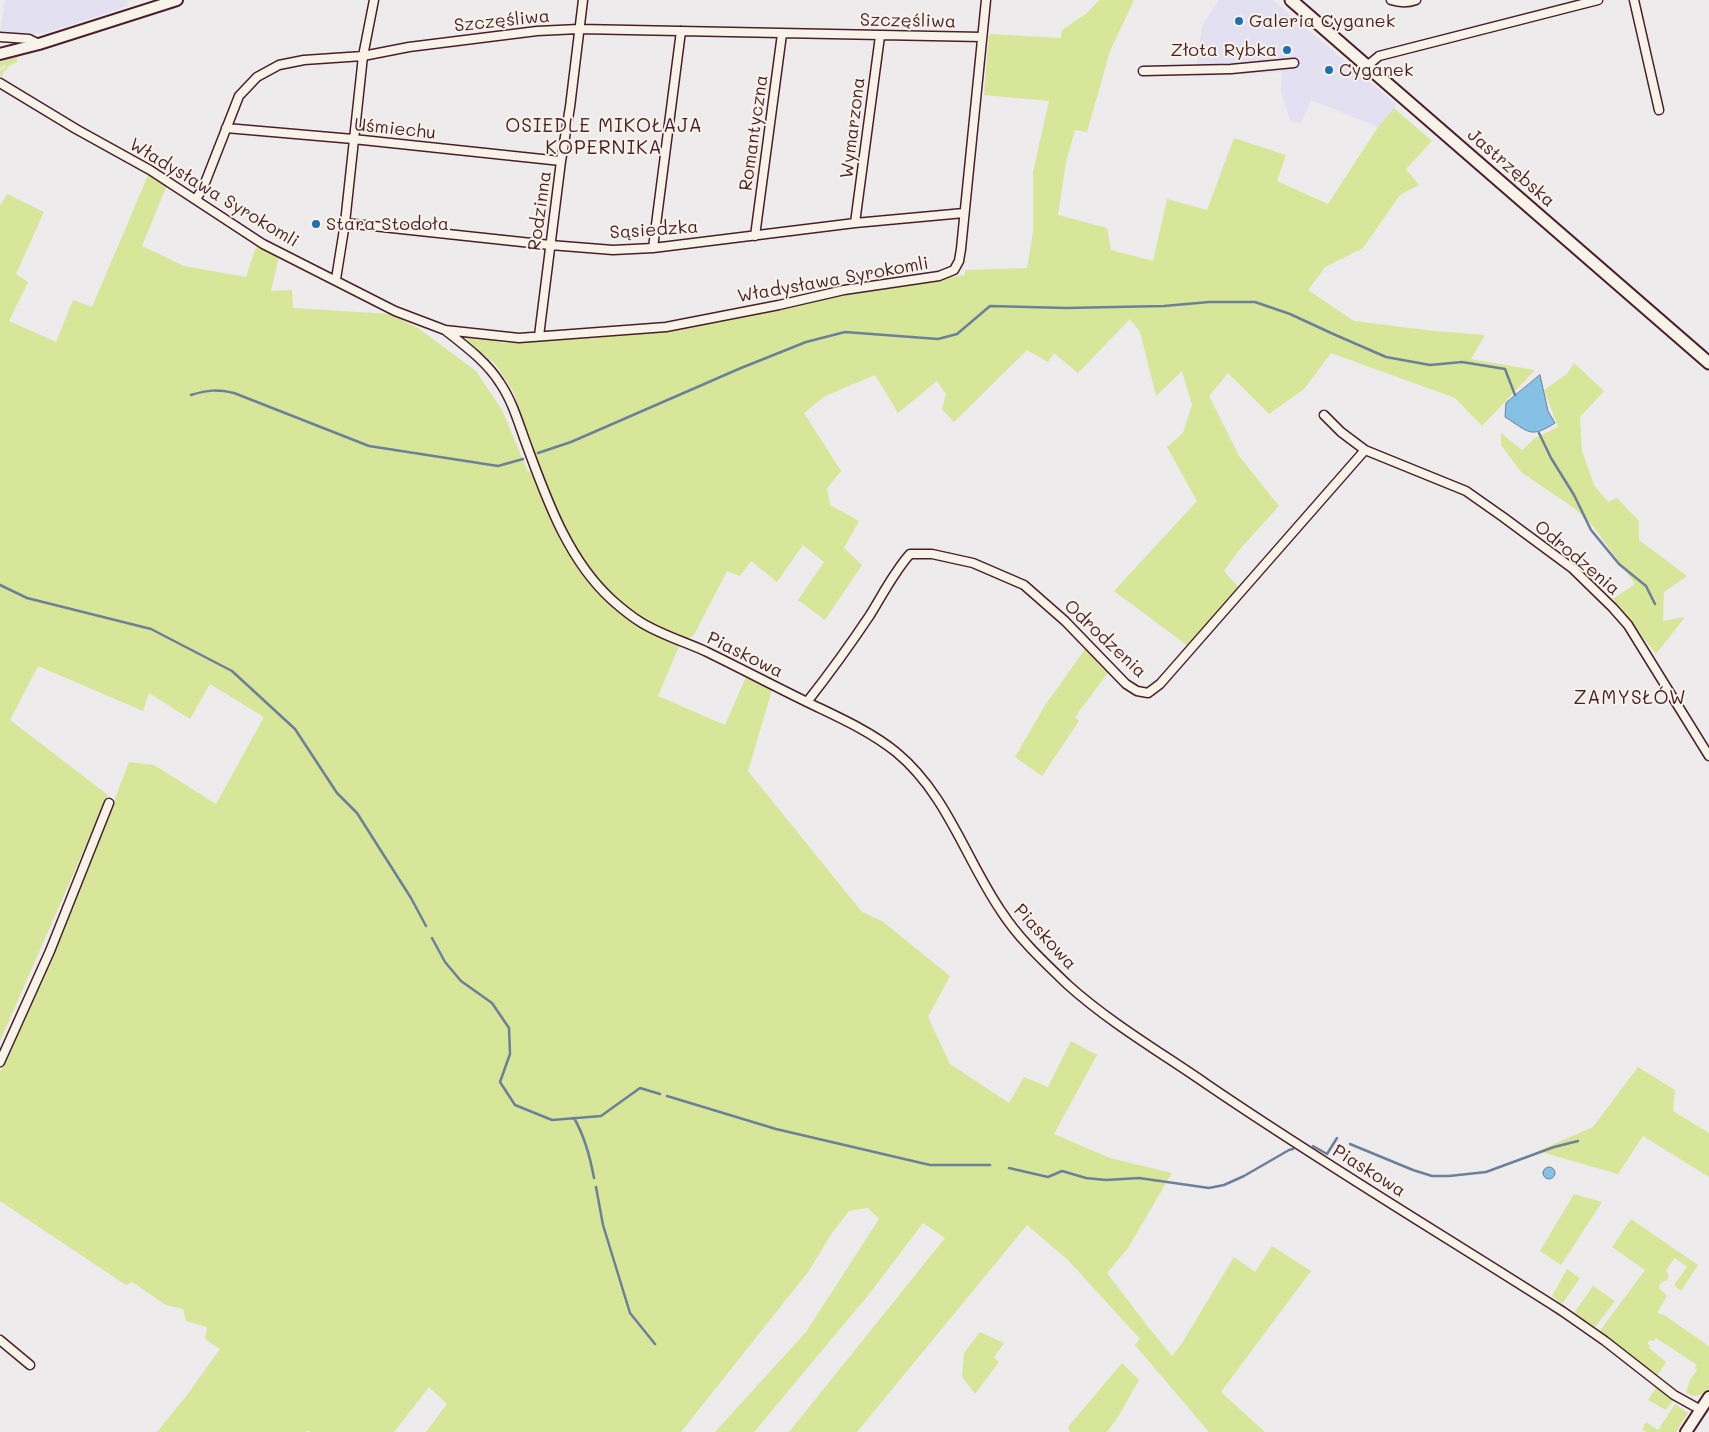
<!DOCTYPE html>
<html>
<head>
<meta charset="utf-8">
<style>
  body { margin:0 }
  canvas { display:block; background:#eeebec }
</style>
</head>
<body>
<canvas width="1709" height="1432"></canvas>
<script>
const g = document.querySelector('canvas').getContext('2d');
g.lineJoin = 'round';
function fillPath(path, color) {
  g.fillStyle = color;
  g.fill(path, 'evenodd');
}
function strokePath(path, color, width, dash) {
  g.strokeStyle = color;
  g.lineWidth = width;
  g.lineCap = dash ? 'butt' : 'round';
  g.setLineDash(dash || []);
  g.stroke(path);
}
function label(font, color, halo, rows, align = 'center') {
  g.font = font + ' Mali,sans-serif';
  g.lineWidth = 4;
  g.setLineDash([]);
  g.textBaseline = 'middle';
  g.strokeStyle = halo;
  g.fillStyle = color;
  for (const [text, x, y, turn = 0] of rows) {
    g.save();
    g.translate(x, y);
    g.rotate((+turn || 0) * Math.PI / 180);
    g.textAlign = isNaN(turn) ? turn : align;
    if (halo) g.strokeText(text, 0, 0);
    g.fillText(text, 0, 0);
    g.restore();
  }
}
fillPath(new Path2D(`
  M 5,0 L 127,0 L 128,6 L 48,32 L 24,35 L 0,33 Z
  M 1219,0 L 1273,0 L 1396,104 L 1394,108 L 1378,127 L 1311,100 L 1301,123 L 1290,121 L 1281,91 L 1282,72 L 1195,77 L 1202,26 Z`), '#e3e1f1');
fillPath(new Path2D(`
  M 1099,0 L 1134,0 L 1110,51 L 1087,132 L 1075,130 L 1066,162 L 1058,215 L 1107,228 L 1111,250 L 1153,261 L 1167,199 L 1207,210 L 1234,138 L 1286,155 L 1277,181 L 1328,204 L 1378,127 L 1394,108 L 1432,141 L 1406,169 L 1419,185 L 1400,195 L 1363,248 L 1325,267 L 1308,290 L 1354,321 L 1434,331 L 1485,335 L 1471,359 L 1535,370 L 1482,426 L 1455,398 L 1331,353 L 1304,389 L 1269,414 L 1228,373 L 1209,396 L 1239,456 L 1279,506 L 1239,550 L 1224,571 L 1239,588 L 1188,646 L 1114,591 L 1197,501 L 1167,447 L 1183,433 L 1192,405 L 1182,371 L 1156,396 L 1140,332 L 1130,319 L 1078,373 L 1054,353 L 1048,362 L 1027,350 L 954,422 L 942,409 L 946,394 L 937,381 L 898,413 L 875,375 L 825,396 L 804,413 L 841,471 L 827,488 L 830,505 L 859,521 L 844,548 L 862,565 L 825,620 L 798,600 L 824,562 L 803,545 L 777,582 L 751,561 L 740,576 L 727,571 L 694,635 L 680,644 L 658,696 L 725,725 L 746,677 L 772,690 L 748,771 L 862,912 L 882,921 L 950,976 L 928,1017 L 950,1064 L 1009,1103 L 1024,1077 L 1048,1087 L 1071,1041 L 1097,1055 L 1054,1134 L 1110,1158 L 1172,1173 L 1128,1248 L 1107,1273 L 1149,1328 L 1172,1356 L 1182,1343 L 1234,1257 L 1255,1272 L 1272,1246 L 1311,1271 L 1221,1392 L 1265,1432 L 1209,1432 L 1135,1345 L 1140,1339 L 1068,1260 L 1027,1225 L 857,1432 L 789,1432 L 945,1238 L 923,1223 L 870,1293 L 754,1432 L 715,1432 L 806,1332 L 879,1219 L 868,1208 L 849,1211 L 832,1233 L 808,1272 L 681,1432 L 426,1432 L 447,1404 L 429,1387 L 394,1432 L 310,1432 L 307,1430 L 306,1432 L 157,1432 L 187,1395 L 220,1349 L 205,1339 L 207,1327 L 186,1321 L 183,1309 L 166,1305 L 132,1282 L 126,1285 L 0,1201 L 0,1072 L 24,1020 L 84,879 L 129,762 L 154,765 L 216,804 L 264,717 L 210,684 L 190,719 L 149,693 L 143,711 L 38,666 L 10,720 L 108,795 L 0,1041 L 0,206 L 7,194 L 44,212 L 16,274 L 28,282 L 9,321 L 56,342 L 73,300 L 92,307 L 149,173 L 167,185 L 142,246 L 184,266 L 246,277 L 257,244 L 279,256 L 271,291 L 292,290 L 293,308 L 391,314 L 418,328 L 476,371 L 502,410 L 528,472 L 538,467 L 514,393 L 496,365 L 461,336 L 463,334 L 504,343 L 674,329 L 862,290 L 965,275 L 965,270 L 1027,268 L 1033,232 L 1033,172 L 1049,101 L 984,95 L 989,34 L 1061,38 L 1062,30 L 1087,13 Z
  M 17,57 L 17,62 L 8,66 L 7,69 L 3,72 L 1,81 L 0,71 L 6,66 L 5,64 L 0,69 L 0,62 Z
  M 1574,363 L 1604,391 L 1580,417 L 1582,451 L 1594,485 L 1608,502 L 1617,498 L 1639,521 L 1639,540 L 1687,576 L 1664,592 L 1663,621 L 1685,617 L 1656,654 L 1613,599 L 1635,584 L 1592,525 L 1574,508 L 1521,472 L 1501,445 L 1501,433 L 1522,450 L 1535,438 L 1558,427 L 1544,390 L 1567,374 Z
  M 1085,649 L 1108,673 L 1075,717 L 1079,721 L 1042,776 L 1015,757 L 1044,707 Z
  M 1638,1067 L 1675,1090 L 1673,1111 L 1709,1133 L 1709,1177 L 1643,1136 L 1618,1174 L 1538,1151 L 1593,1127 Z
  M 1574,1194 L 1602,1202 L 1561,1265 L 1540,1251 Z
  M 1631,1219 L 1698,1265 L 1681,1291 L 1674,1285 L 1687,1267 L 1675,1258 L 1666,1270 L 1669,1276 L 1667,1280 L 1660,1283 L 1659,1288 L 1667,1296 L 1657,1313 L 1664,1315 L 1709,1346 L 1709,1388 L 1705,1394 L 1693,1396 L 1686,1393 L 1690,1380 L 1697,1370 L 1695,1368 L 1697,1365 L 1656,1338 L 1654,1341 L 1649,1340 L 1648,1344 L 1650,1346 L 1649,1348 L 1666,1362 L 1657,1376 L 1599,1332 L 1645,1270 L 1612,1247 Z
  M 1567,1269 L 1580,1278 L 1562,1304 L 1552,1296 Z
  M 1593,1286 L 1615,1301 L 1595,1327 L 1574,1313 Z
  M 980,1332 L 1004,1343 L 994,1357 L 999,1362 L 975,1394 L 962,1377 L 964,1353 Z
  M 1122,1363 L 1139,1380 L 1118,1417 L 1107,1432 L 1070,1432 L 1068,1427 Z
  M 1656,1388 L 1673,1400 L 1666,1410 L 1648,1400 Z
  M 1675,1404 L 1688,1413 L 1676,1432 L 1646,1432 L 1642,1429 L 1646,1422 L 1658,1430 Z`), '#d7e699');
const water = new Path2D(`
  M 1540,375 L 1548,411 L 1555,423 C 1530,439 1529,432 1505,417 L 1506,403 Z
  M1543 1173a6 6 0 1 1 12 0a6 6 0 1 1-12 0Z`);
fillPath(water, '#84c1e4');
strokePath(water, '#6d809a', 1);
strokePath(new Path2D(`
  M 191,395 C 208,390 216,389 234,393 L 369,446 L 498,466 L 523,459
  M 1539,433 L 1551,458 L 1574,495 L 1591,530 L 1619,564 L 1646,586 L 1655,604
  M 538,453 L 571,442 L 741,368 L 806,342 L 845,332 L 938,339 L 957,334 L 990,306 L 1066,308 L 1164,306 L 1209,302 L 1255,302 L 1290,314 L 1331,333 L 1386,357 L 1430,365 L 1462,362 L 1505,369 L 1515,395
  M 0,585 L 27,598 L 151,629 L 232,671 L 295,729 L 337,793 L 357,813 L 411,898 L 426,926
  M 432,938 L 445,962 L 461,981 L 492,1003 L 509,1028 L 510,1054 L 500,1082 L 515,1105 L 552,1120 L 601,1116 L 640,1088 L 660,1094
  M 667,1096 L 776,1129 L 930,1165 L 990,1165
  M 574,1118 C 585,1137 590,1156 594,1178
  M 1350,1144 L 1413,1170 L 1432,1176 L 1449,1176 L 1486,1172 L 1554,1147 L 1578,1141
  M 1313,1146 L 1327,1154 L 1337,1138
  M 1009,1168 L 1048,1177 L 1062,1171 L 1086,1178 L 1106,1180 L 1139,1178 L 1209,1188 L 1224,1185 L 1244,1176 L 1289,1150 L 1293,1149
  M 596,1187 L 603,1225 L 630,1313 L 655,1344`), '#6d809a', 2.5);
const minor = new Path2D(`
  M 1391,0 C 1400,3 1408,3 1416,0
  M 1634,0 L 1659,110
  M 0,37 L 29,39 L 39,44
  M 1367,66 L 1379,56 L 1598,0
  M 1143,71 L 1231,69 L 1294,63
  M 0,83 L 76,129 L 150,170 L 263,244 L 395,311 L 445,330 L 519,338 L 666,327 L 779,305 L 844,290 L 939,276 L 954,270 L 959,261 L 961,249 L 986,0
  M 226,128 L 353,139 L 561,161
  M 196,199 L 203,188 L 239,96 L 257,77 L 279,65 L 304,60 L 363,56 L 409,47 L 537,31 L 579,29 L 982,37
  M 345,223 L 550,245 L 613,250 L 653,248 L 855,223 L 964,213
  M 855,223 L 880,36
  M 755,236 L 782,34
  M 653,248 L 681,31
  M 336,279 L 345,223 L 363,56 L 374,0
  M 445,330 C 464,345 487,362 500,383 C 513,402 519,425 527,446 C 547,500 568,560 612,600 C 621,608 632,617 642,623 C 662,635 685,642 705,651 C 740,668 774,686 809,703 C 838,717 870,731 896,752 C 947,794 965,858 1001,911 C 1019,939 1044,962 1068,985 C 1109,1022 1160,1052 1205,1083 C 1322,1163 1443,1235 1562,1311 L 1605,1341 L 1674,1395 L 1701,1410
  M 539,336 L 561,161 L 570,107 L 583,0
  M 1324,415 L 1341,432 L 1365,450 L 1466,491 L 1503,517 L 1572,568 L 1613,608 L 1628,625 L 1709,756
  M 807,702 C 829,674 850,645 870,615 C 883,594 894,572 910,554 L 932,554 L 973,563 L 1024,585 L 1065,621 L 1126,684 L 1137,691 L 1148,693 L 1160,684 L 1365,450
  M 0,1062 L 50,951 L 109,803
  M 0,1340 L 30,1365`);
const tertiary = new Path2D(`
  M 0,54 L 39,44 L 177,0
  M 1686,1432 L 1709,1397`);
const secondary = new Path2D(`
  M 1291,0 L 1709,363`);
strokePath(minor, '#4a1f2b', 11);
strokePath(tertiary, '#4a1f2b', 14);
strokePath(secondary, '#4a1f2b', 15);
strokePath(minor, '#f7f3e8', 8);
strokePath(tertiary, '#f7f3e8', 10);
strokePath(secondary, '#f7f3e8', 11);
for (const [x, y, r, color] of [
  [1239,21,5,"#1f6fb2"],
  [1287,50,5,"#1f6fb2"],
  [1329,70,5,"#1f6fb2"],
  [316,224,5,"#1f6fb2"]
]) {
  const dot = new Path2D();
  dot.arc(x, y, r, 0, 2 * Math.PI);
  g.fillStyle = color;
  g.fill(dot);
  strokePath(dot, '#f7f3e8', 2);
}
label('18px', '#4a1f2b', '#f7f3e8', [
  ["Szczęśliwa",502,21,-6],
  ["Szczęśliwa",908,21,1],
  ["Wymarzona",853,128,-83],
  ["Uśmiechu",395,129,6],
  ["Romantyczna",754,133,-82],
  ["Jastrzębska",1511,168,41],
  ["Władysława Syrokomli",214,193,31],
  ["Rodzinna",540,211,-82],
  ["Sąsiedzka",654,230,-4],
  ["Władysława Syrokomli",833,280,-10],
  ["Odrodzenia",1577,558,40],
  ["Odrodzenia",1105,639,43],
  ["Piaskowa",745,655,26],
  ["Piaskowa",1045,937,47],
  ["Piaskowa",1369,1171,32]
]);
label('18px', '#4a1f2b', '#f7f3e8', [
  ["Galeria Cyganek",1249,21],
  ["Złota Rybka",1277,50,"right"],
  ["Cyganek",1339,70],
  ["Stara Stodoła",326,224]
], 'left');
g.letterSpacing = '1px';
label('19px', '#4a1f2b', '#f7f3e8', [
  ["OSIEDLE MIKOŁAJA",604,126],
  ["KOPERNIKA",604,148],
  ["ZAMYSŁÓW",1630,698]
]);
g.letterSpacing = '0px';
</script>
</body>
</html>
